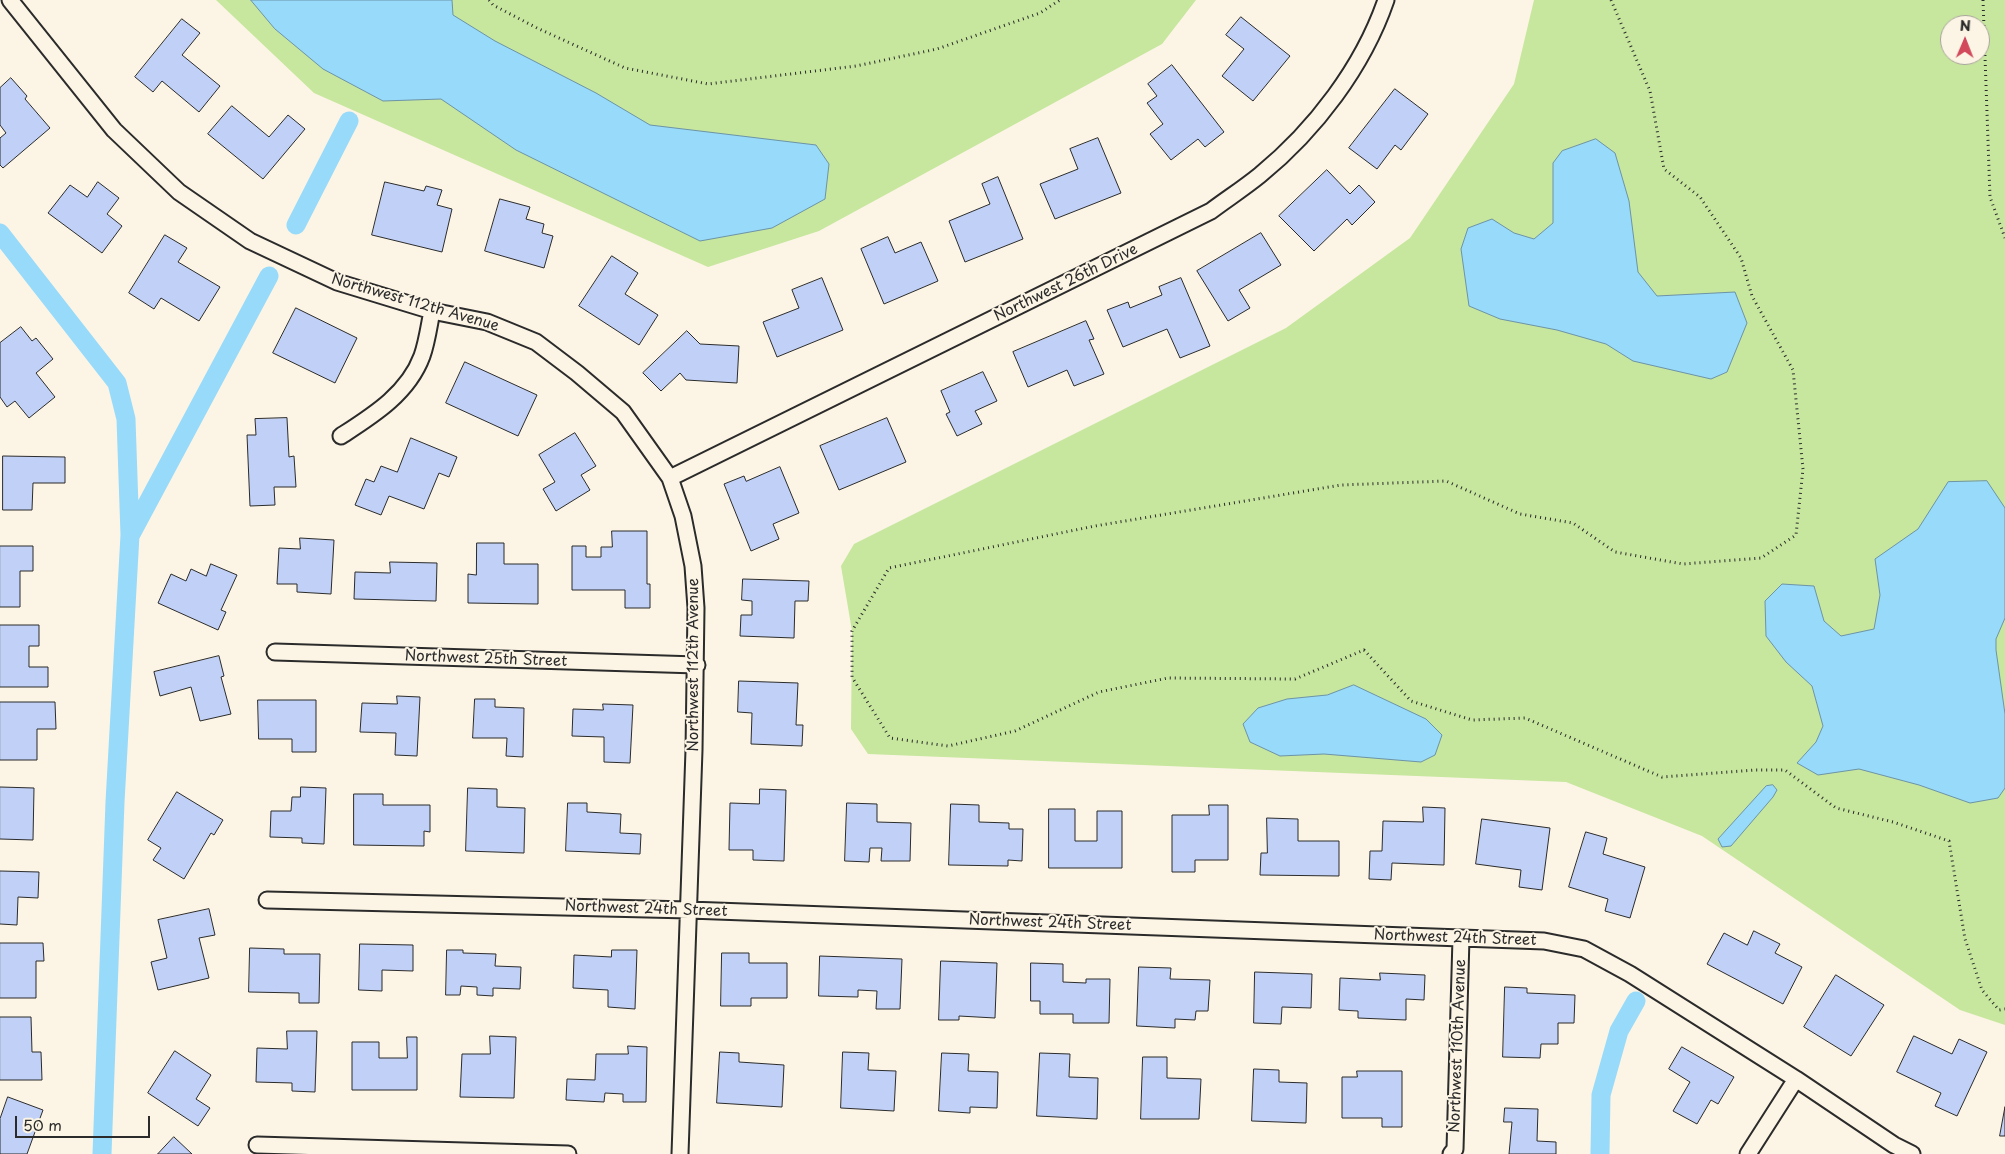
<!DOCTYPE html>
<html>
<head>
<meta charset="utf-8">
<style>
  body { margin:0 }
  #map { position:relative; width:2005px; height:1154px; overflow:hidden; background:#fcf5e5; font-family:"Playpen Sans",sans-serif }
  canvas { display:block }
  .north { position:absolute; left:1940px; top:15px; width:50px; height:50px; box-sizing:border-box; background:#fcf5e5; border:1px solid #a8a49b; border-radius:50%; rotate:1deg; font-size:14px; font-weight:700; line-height:20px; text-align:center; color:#2b2b2b }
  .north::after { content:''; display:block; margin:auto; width:18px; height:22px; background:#d1495b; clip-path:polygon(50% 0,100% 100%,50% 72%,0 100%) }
  .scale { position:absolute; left:15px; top:1116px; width:135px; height:22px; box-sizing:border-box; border:2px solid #2b2b2b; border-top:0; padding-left:6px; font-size:15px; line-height:18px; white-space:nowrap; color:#2b2b2b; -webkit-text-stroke:4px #fcf5e5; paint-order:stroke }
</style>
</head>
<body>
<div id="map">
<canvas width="2005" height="1154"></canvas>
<div class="north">N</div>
<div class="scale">50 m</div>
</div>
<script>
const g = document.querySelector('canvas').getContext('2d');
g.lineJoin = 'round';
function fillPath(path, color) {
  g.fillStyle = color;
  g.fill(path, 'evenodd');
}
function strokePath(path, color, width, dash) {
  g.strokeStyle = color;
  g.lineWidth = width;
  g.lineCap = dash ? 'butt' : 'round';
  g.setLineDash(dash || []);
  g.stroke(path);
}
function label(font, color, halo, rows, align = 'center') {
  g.font = font + ' "Playpen Sans",sans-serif';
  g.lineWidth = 4;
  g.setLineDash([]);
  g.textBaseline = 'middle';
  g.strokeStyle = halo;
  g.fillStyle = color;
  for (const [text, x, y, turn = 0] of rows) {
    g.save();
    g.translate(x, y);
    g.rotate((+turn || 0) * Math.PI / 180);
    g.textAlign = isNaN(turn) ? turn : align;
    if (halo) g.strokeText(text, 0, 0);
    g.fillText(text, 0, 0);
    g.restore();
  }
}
fillPath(new Path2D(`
  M 216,0 L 1196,0 L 1162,44 L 819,231 L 708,267 L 314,93 Z
  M 1534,0 L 2005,0 L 2005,1025 L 1960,1010 L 1702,836 L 1566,782 L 868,754 L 851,729 L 852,631 L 841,566 L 854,544 L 1286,328 L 1410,238 L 1514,84 ZM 1950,25 L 1980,25 L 1980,55 L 1950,55 Z`), '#c7e69e');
const water = new Path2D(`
  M 251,0 L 452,0 L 453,15 L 495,41 L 596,93 L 650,125 L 816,145 L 829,164 L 825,199 L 772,228 L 700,241 L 516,150 L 441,99 L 383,101 L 323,69 L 275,29 Z
  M 1596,139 L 1615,153 L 1629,201 L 1638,272 L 1657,296 L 1735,292 L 1747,323 L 1727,372 L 1711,379 L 1633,361 L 1606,344 L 1557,330 L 1500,319 L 1469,306 L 1461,249 L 1468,228 L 1492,219 L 1514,233 L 1534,239 L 1553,223 L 1553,163 L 1562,151 Z
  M 1987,481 L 2005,508 L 2005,618 L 1996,639 L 1996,650 L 2005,714 L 2005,788 L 1998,798 L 1970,803 L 1919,785 L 1859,769 L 1818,775 L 1797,763 L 1816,742 L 1823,726 L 1812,686 L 1786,662 L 1766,636 L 1765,601 L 1782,584 L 1814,586 L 1824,621 L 1841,636 L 1874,629 L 1880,595 L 1875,559 L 1918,529 L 1948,482 Z
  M 1354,685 L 1426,719 L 1442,735 L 1435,755 L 1421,762 L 1324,754 L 1280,756 L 1250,742 L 1243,724 L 1258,708 L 1287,699 L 1327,695 Z
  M 1773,785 L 1777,790 L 1773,797 L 1731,846 L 1722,847 L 1718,839 L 1766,786 Z`);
fillPath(water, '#98dafa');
strokePath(water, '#6c94a7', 1);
strokePath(new Path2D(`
  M 296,225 L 349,121
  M 0,233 L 117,383 L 126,419 L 130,535 L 115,802 L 102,1154
  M 131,534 L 269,276
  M 1600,1154 L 1601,1095 L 1619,1031 L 1636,1001`), '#98dafa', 19);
const building = new Path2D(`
  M 1241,17 L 1290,56 L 1253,101 L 1222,76 L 1244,49 L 1226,35 Z
  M 182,19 L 200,33 L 182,55 L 220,86 L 199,112 L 162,81 L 153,92 L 135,77 Z
  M 1172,65 L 1224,132 L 1205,147 L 1198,139 L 1171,160 L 1150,134 L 1163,124 L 1147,103 L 1157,96 L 1148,84 Z
  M 11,78 L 27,96 L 25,99 L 50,128 L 3,168 L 0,165 L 0,138 L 6,133 L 0,125 L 0,88 Z
  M 1395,89 L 1428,114 L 1401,150 L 1395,145 L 1377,169 L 1349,148 Z
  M 232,106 L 269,137 L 288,115 L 305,129 L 263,179 L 208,134 Z
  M 1098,138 L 1121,193 L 1055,219 L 1040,184 L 1078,169 L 1070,149 Z
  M 1327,170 L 1350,194 L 1359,185 L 1375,202 L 1352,225 L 1347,219 L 1314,251 L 1279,216 Z
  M 998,177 L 1023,239 L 965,262 L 949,221 L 990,204 L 982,184 Z
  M 98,182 L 119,198 L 107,214 L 122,226 L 102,253 L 48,213 L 70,185 L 87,197 Z
  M 385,182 L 424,191 L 426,186 L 442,190 L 437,205 L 452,209 L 442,252 L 372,235 Z
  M 500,199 L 530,207 L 526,219 L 544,224 L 542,233 L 553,236 L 544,268 L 485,251 Z
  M 1261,233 L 1281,265 L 1239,290 L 1250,308 L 1228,321 L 1197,271 Z
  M 165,235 L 187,248 L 178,262 L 220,287 L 199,321 L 161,298 L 154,309 L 129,293 Z
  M 888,237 L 895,253 L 921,242 L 938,281 L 884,304 L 861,249 Z
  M 612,256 L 638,273 L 625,294 L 658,315 L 639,345 L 579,306 Z
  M 822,278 L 843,330 L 777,357 L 763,322 L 799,308 L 792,290 Z
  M 1181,278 L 1210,346 L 1180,358 L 1167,329 L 1123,347 L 1107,310 L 1128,302 L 1130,308 L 1162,295 L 1159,287 Z
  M 296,308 L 357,338 L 335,383 L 273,353 Z
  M 1086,321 L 1094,339 L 1089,340 L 1104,374 L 1074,386 L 1067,370 L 1028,387 L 1013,352 Z
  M 21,327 L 32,341 L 36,338 L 53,359 L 36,373 L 55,397 L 29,418 L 15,401 L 7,407 L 0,397 L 0,343 Z
  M 687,331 L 700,344 L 739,346 L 737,383 L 686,380 L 680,373 L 661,391 L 643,373 Z
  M 465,362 L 537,395 L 518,436 L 446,403 Z
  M 983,372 L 997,401 L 975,411 L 982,424 L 957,436 L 946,414 L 950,412 L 941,391 Z
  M 287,418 L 289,457 L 294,456 L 296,487 L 274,487 L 275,505 L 250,506 L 247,435 L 256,435 L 255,419 Z
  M 887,418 L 906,462 L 839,490 L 820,446 Z
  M 575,433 L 596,466 L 581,475 L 590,490 L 556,511 L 543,489 L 555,482 L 539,455 Z
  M 411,438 L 457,457 L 449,477 L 439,473 L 424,509 L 389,496 L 381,515 L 355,505 L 366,479 L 374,482 L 381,466 L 397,472 Z
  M 3,456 L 65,457 L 65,483 L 33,483 L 32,510 L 3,510 Z
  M 780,467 L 799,513 L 773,524 L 779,539 L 751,551 L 724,484 L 744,476 L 746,481 Z
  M 612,531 L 647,531 L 647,584 L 650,584 L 650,608 L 625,608 L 625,590 L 572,590 L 572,546 L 586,546 L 586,557 L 601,557 L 601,547 L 612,547 Z
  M 300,538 L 334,540 L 331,594 L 297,592 L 297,584 L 277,584 L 279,548 L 300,549 Z
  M 477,543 L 504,543 L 504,564 L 538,564 L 538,604 L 468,603 L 468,574 L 476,575 Z
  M 0,546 L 33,546 L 33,571 L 20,571 L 20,607 L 0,607 Z
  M 390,562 L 437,563 L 436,601 L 354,599 L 355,572 L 390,573 Z
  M 211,564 L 237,575 L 221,610 L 226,612 L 218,630 L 158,603 L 171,574 L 186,581 L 191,569 L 206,576 Z
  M 743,579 L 809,581 L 808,601 L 795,601 L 794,638 L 740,636 L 741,615 L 752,615 L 752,601 L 742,600 Z
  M 0,625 L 39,625 L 39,646 L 29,646 L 29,667 L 48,667 L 48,687 L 0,687 Z
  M 219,656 L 224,676 L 221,677 L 231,714 L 200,721 L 191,687 L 160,696 L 154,672 Z
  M 739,681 L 798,683 L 796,725 L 803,725 L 802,746 L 751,744 L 752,713 L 738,712 Z
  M 397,696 L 420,697 L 417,756 L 395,755 L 396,733 L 360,732 L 362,703 L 397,704 Z
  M 475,699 L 495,699 L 495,707 L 524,708 L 523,757 L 506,756 L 507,738 L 473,738 Z
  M 258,700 L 316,700 L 316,752 L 292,752 L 292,739 L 259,739 Z
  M 0,702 L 55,702 L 56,729 L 37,729 L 37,760 L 0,760 Z
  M 603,704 L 633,705 L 630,763 L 604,762 L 604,737 L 572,736 L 573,709 L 603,710 Z
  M 0,787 L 34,788 L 33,840 L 0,839 Z
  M 301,787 L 326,788 L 324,844 L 302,843 L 302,838 L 270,837 L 271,811 L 291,811 L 292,797 L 300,797 Z
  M 468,788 L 497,789 L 497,807 L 525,808 L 524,853 L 466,851 Z
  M 760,789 L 786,790 L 784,861 L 753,860 L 753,850 L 729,850 L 730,803 L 759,804 Z
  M 177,792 L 223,820 L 214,835 L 211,833 L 184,879 L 153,860 L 161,848 L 148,840 Z
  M 354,794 L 383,794 L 383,805 L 430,805 L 430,832 L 424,831 L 424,846 L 354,845 Z
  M 568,803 L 587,803 L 587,812 L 621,814 L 620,833 L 641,834 L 640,854 L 566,851 Z
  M 847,803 L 877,804 L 877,822 L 911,823 L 910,861 L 881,861 L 882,848 L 870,848 L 869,862 L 845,861 Z
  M 951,804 L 979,805 L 979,822 L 1009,823 L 1009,829 L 1023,829 L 1022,861 L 1008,860 L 1008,866 L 949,865 Z
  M 1209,805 L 1228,805 L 1228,860 L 1195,860 L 1195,872 L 1172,872 L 1172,815 L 1209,815 Z
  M 1423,807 L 1445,808 L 1444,865 L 1392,863 L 1391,880 L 1369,879 L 1370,851 L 1382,851 L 1383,821 L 1423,822 Z
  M 1049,809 L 1075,809 L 1075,841 L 1097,841 L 1097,811 L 1122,811 L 1122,868 L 1049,868 Z
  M 1267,818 L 1298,819 L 1298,841 L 1339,841 L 1339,876 L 1260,875 L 1261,853 L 1267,853 Z
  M 1482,819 L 1550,828 L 1542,890 L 1519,887 L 1521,870 L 1476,864 Z
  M 1586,832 L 1607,838 L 1603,854 L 1645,867 L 1630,918 L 1605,911 L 1608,899 L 1569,887 Z
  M 0,871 L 39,872 L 38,898 L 18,897 L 17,925 L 0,924 Z
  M 209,909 L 215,935 L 199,938 L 209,978 L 158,990 L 151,962 L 167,958 L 158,920 Z
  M 1754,931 L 1780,944 L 1775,953 L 1802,967 L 1783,1004 L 1707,964 L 1724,933 L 1747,945 Z
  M 0,943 L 43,943 L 44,961 L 36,961 L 36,998 L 0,998 Z
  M 360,944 L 413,945 L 413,971 L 382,970 L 382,991 L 359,990 Z
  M 250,948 L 284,949 L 284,954 L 320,954 L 319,1003 L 299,1003 L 299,993 L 249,992 Z
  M 447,950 L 463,950 L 463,953 L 496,954 L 495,966 L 521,967 L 520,989 L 493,988 L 493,996 L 477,995 L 477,987 L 461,986 L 460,995 L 446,995 Z
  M 612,950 L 637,950 L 635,1009 L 608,1007 L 608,990 L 573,988 L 574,955 L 611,957 Z
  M 722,953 L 749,953 L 749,963 L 787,963 L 787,998 L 751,998 L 751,1006 L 721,1006 Z
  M 820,956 L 902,959 L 900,1009 L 876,1009 L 877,991 L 858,990 L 858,997 L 819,996 Z
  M 941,961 L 997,963 L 995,1018 L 959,1016 L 959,1020 L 939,1020 Z
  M 1031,963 L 1063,964 L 1063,982 L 1086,983 L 1086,979 L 1110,979 L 1109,1023 L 1073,1023 L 1073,1014 L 1040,1014 L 1040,1001 L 1031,1001 Z
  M 1139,967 L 1171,968 L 1170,979 L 1210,980 L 1208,1011 L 1196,1011 L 1195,1020 L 1175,1019 L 1175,1028 L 1137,1026 Z
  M 1255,972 L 1312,974 L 1311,1008 L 1282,1007 L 1281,1024 L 1254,1023 Z
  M 1380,973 L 1425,975 L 1424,1000 L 1406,999 L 1406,1020 L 1358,1018 L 1358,1011 L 1339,1010 L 1340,978 L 1380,980 Z
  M 1836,975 L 1884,1005 L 1851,1056 L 1804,1027 Z
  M 1505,987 L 1527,988 L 1527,993 L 1575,995 L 1574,1023 L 1558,1023 L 1558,1044 L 1541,1044 L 1540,1058 L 1503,1057 Z
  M 0,1017 L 31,1017 L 32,1052 L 41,1052 L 42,1080 L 0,1080 Z
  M 287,1031 L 317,1031 L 315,1092 L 292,1091 L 292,1083 L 256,1082 L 257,1048 L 287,1049 Z
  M 490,1036 L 516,1037 L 514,1098 L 460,1097 L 462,1054 L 490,1054 Z
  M 1914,1036 L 1952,1054 L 1959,1039 L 1987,1052 L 1957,1116 L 1935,1106 L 1941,1093 L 1897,1072 Z
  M 407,1037 L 417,1037 L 417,1090 L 352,1090 L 352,1042 L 379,1042 L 379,1058 L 407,1058 Z
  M 628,1046 L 647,1047 L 646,1102 L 623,1102 L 623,1094 L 605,1093 L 604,1102 L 566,1100 L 567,1079 L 595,1080 L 596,1054 L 628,1054 Z
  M 1682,1047 L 1734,1077 L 1718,1104 L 1711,1100 L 1697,1124 L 1673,1111 L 1690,1082 L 1669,1069 Z
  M 175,1051 L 211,1075 L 196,1099 L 210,1108 L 198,1126 L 148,1093 Z
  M 720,1052 L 739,1053 L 739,1062 L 784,1065 L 782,1107 L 717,1103 Z
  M 843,1052 L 869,1053 L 868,1070 L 896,1071 L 894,1111 L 841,1108 Z
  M 942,1053 L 969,1054 L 968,1071 L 998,1072 L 997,1108 L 970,1107 L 970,1113 L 939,1111 Z
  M 1040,1053 L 1070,1054 L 1069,1077 L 1098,1078 L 1097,1119 L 1037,1116 Z
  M 1143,1057 L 1167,1057 L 1167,1078 L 1201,1079 L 1199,1119 L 1141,1119 Z
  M 1254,1069 L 1279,1070 L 1279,1082 L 1307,1083 L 1306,1123 L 1252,1121 Z
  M 1357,1071 L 1402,1071 L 1402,1127 L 1382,1127 L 1382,1118 L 1342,1118 L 1342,1077 L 1357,1077 Z
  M 8,1097 L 43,1110 L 27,1154 L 0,1154 L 0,1119 Z
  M 2005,1107 L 2005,1136 L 2000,1136 Z
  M 1505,1108 L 1538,1109 L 1537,1141 L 1556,1142 L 1556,1154 L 1509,1154 L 1512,1122 L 1504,1122 Z
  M 174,1137 L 192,1154 L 158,1154 Z`);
fillPath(building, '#c0d0f7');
strokePath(building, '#2b2b2b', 1);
const minor = new Path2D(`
  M 10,0 L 114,130 L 179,192 L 250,241 L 337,282 L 432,311 L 487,322 L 536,342 L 577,373 L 623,412 L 670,478 L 683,516 L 693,566 L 696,608 L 694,750 L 680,1154
  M 341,436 C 372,416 408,394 422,356 C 427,342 429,326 432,311
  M 670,478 L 1211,211 C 1227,199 1244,188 1260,175 C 1315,130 1363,67 1386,0
  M 275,652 L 697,665
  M 267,900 L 689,910 L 1544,941 L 1584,949 L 1630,974 L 1796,1079 L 1894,1145 L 1912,1154
  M 257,1145 L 568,1154
  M 1451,1154 L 1455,1149 L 1461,938
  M 1748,1154 L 1796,1079`);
strokePath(minor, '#2b2b2b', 19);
strokePath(new Path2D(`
  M 489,0 L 493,5 L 537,28 L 625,68 L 708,84 L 856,66 L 937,49 L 1040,13 L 1060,0
  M 1611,0 L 1650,91 L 1664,169 L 1700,197 L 1741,258 L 1752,296 L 1793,370 L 1803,469 L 1796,535 L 1761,558 L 1683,564 L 1615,552 L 1573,523 L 1520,514 L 1446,481 L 1341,485 L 1095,526 L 889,568 L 852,631 L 852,677 L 890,738 L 948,746 L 1015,731 L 1099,692 L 1168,678 L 1295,679 L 1364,650 L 1411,701 L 1472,720 L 1525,718 L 1662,777 L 1755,770 L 1785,770 L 1836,808 L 1893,822 L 1949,841 L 1965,939 L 1982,990 L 1999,1010 L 2005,1009
  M 1983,0 L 1990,197 L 2005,238`), '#2b2b2b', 3, [1, 4]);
strokePath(minor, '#fcf5e5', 15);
label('15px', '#2b2b2b', '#fcf5e5', [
  ["Northwest 26th Drive",1066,283,-26],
  ["Northwest 112th Avenue",415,303,16],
  ["Northwest 25th Street",486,659,2],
  ["Northwest 112th Avenue",694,665,-90],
  ["Northwest 24th Street",646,909,2],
  ["Northwest 24th Street",1050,923,2],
  ["Northwest 24th Street",1455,938,2],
  ["Northwest 110th Avenue",1458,1046,-88]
]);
</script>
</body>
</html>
